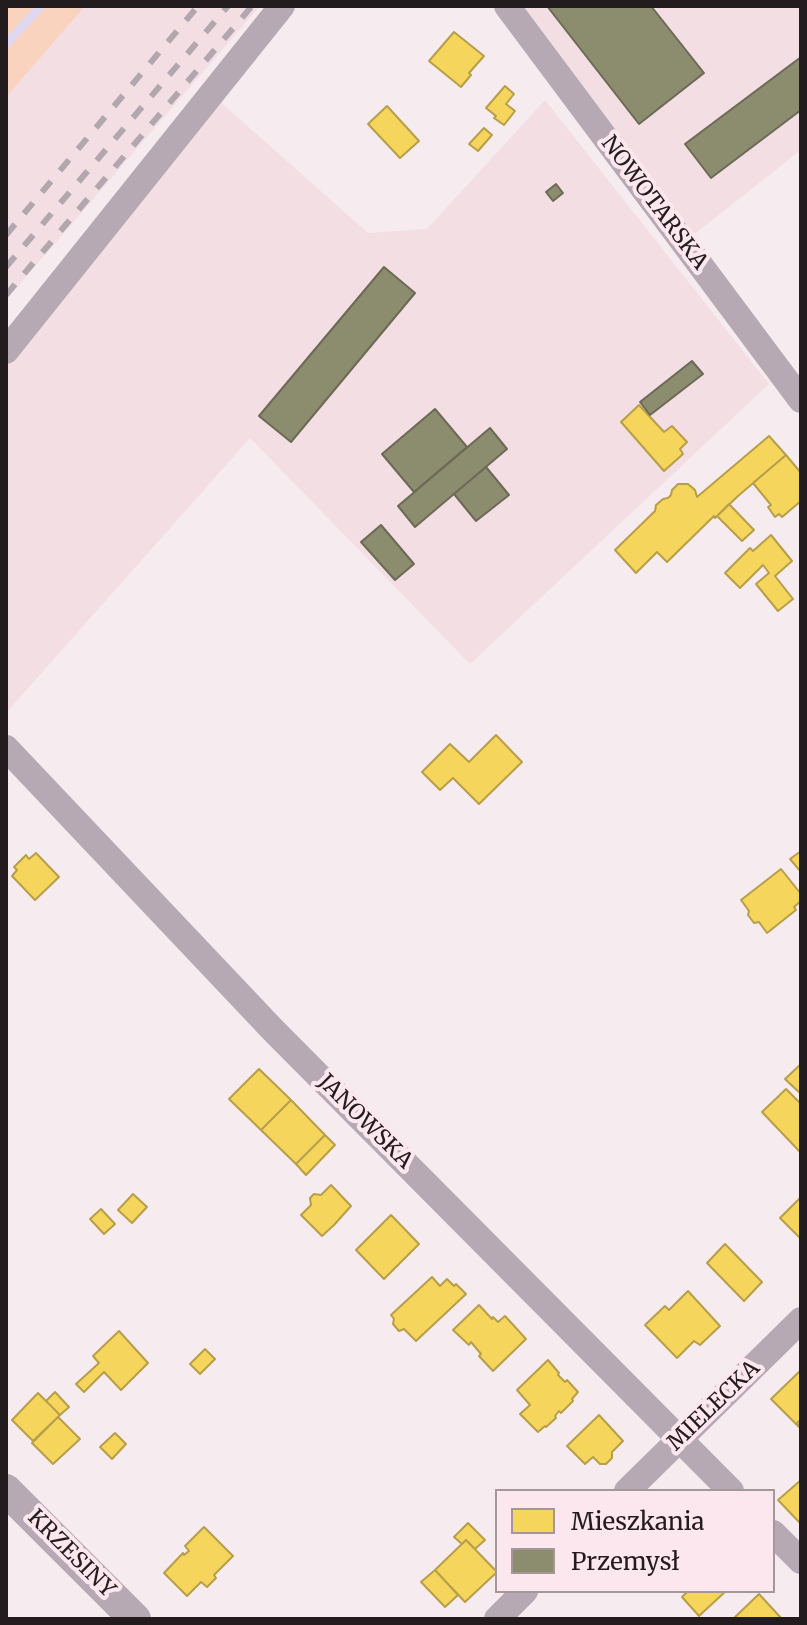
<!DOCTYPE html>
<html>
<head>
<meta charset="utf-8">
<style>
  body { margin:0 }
  #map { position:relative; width:807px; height:1625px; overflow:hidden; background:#f6ebef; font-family:Merriweather,serif }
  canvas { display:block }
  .frame { position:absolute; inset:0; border:8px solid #231c1e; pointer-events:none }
  .legend { position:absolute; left:495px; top:1489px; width:280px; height:104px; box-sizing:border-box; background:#fbe7ed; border:2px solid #a5969a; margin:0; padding:10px 14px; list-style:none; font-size:24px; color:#231c1e }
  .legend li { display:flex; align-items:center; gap:16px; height:40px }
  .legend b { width:40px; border:2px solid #a5969a }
</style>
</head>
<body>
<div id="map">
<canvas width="807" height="1625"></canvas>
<div class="frame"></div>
<ul class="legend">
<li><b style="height:22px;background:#f6d55c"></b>Mieszkania</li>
<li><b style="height:22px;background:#8c8c6e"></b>Przemysł</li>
</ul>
</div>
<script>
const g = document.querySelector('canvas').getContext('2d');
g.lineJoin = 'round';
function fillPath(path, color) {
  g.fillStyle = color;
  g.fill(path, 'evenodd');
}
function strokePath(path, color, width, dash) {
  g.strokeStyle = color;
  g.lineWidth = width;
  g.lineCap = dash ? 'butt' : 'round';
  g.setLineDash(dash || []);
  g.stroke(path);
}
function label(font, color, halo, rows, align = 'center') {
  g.font = font + ' Merriweather,serif';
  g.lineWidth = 8;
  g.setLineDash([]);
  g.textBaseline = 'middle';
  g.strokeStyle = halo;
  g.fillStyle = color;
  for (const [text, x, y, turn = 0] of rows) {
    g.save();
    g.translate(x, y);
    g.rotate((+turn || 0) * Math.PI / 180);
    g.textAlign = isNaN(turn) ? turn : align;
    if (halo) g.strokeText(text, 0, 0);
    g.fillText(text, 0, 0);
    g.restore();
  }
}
fillPath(new Path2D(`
  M 80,6 L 260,6 L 6,300 L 6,93 Z
  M 517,6 L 801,6 L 801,150 L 692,236 Z
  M 217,99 L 368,233 L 427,229 L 545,100 L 769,384 L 470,664 L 250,438 L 6,713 L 6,363 Z`), '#f3dee4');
fillPath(new Path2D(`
  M 6,6 L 85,6 L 6,97 Z`), '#fad3be');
const homes = new Path2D(`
  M 454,32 L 484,56 L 469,73 L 471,75 L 461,87 L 429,61 Z
  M 505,86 L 514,94 L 506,104 L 515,111 L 504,125 L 494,118 L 496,116 L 486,108 Z
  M 387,106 L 419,141 L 400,158 L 368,124 Z
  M 484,128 L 492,135 L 478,151 L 469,144 Z
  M 639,405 L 664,432 L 672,426 L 687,442 L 680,449 L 683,454 L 664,471 L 621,422 Z
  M 769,436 L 786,455 L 738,496 L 715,518 L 714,516 L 667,562 L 657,552 L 636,573 L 615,550 L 655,511 L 656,505 L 663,499 L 668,498 L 671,495 L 672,490 L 678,484 L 688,484 L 695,490 L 697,497 Z
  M 786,455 L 801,473 L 801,501 L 782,517 L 779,514 L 775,517 L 768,507 L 771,505 L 753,483 Z
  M 729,504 L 754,530 L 742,541 L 717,516 Z
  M 771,535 L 792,561 L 775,576 L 793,599 L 778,611 L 756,584 L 769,573 L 763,565 L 740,588 L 725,573 L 750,548 L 753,551 Z
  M 496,735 L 522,762 L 479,804 L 453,778 L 440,790 L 422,772 L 450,744 L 469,762 Z
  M 801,851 L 801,872 L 790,859 Z
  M 36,853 L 59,877 L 35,900 L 12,876 L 17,870 L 14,867 L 26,855 L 29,859 Z
  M 781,869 L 801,894 L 801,901 L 794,907 L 796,910 L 767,933 L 759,922 L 754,923 L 748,915 L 749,911 L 741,900 Z
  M 801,1064 L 801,1094 L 785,1079 Z
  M 259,1069 L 291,1100 L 261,1130 L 229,1099 Z
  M 786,1089 L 799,1102 L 801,1100 L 801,1153 L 762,1112 Z
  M 291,1100 L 325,1135 L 296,1164 L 261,1130 Z
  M 325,1135 L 335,1145 L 306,1175 L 296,1164 Z
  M 331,1185 L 351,1206 L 334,1225 L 322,1236 L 301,1215 L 311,1205 L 310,1198 L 314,1194 L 321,1195 Z
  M 133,1194 L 147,1207 L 132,1223 L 118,1210 Z
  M 801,1197 L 801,1239 L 780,1218 Z
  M 101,1209 L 115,1224 L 104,1234 L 90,1219 Z
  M 391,1215 L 419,1244 L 384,1279 L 356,1250 Z
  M 725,1244 L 762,1282 L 744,1301 L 707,1263 Z
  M 432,1277 L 440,1286 L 447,1279 L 454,1286 L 456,1284 L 466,1294 L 416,1341 L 404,1329 L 399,1331 L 393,1324 L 394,1319 L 391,1315 Z
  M 688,1291 L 720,1326 L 700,1345 L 694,1341 L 677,1358 L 645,1325 L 665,1306 L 669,1310 Z
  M 479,1305 L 492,1319 L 493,1317 L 498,1322 L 505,1316 L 526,1339 L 493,1371 L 479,1356 L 481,1354 L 471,1342 L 469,1345 L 453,1330 Z
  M 119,1331 L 148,1363 L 121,1390 L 104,1372 L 84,1392 L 76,1384 L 99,1363 L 93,1356 Z
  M 205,1349 L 215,1359 L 200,1374 L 190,1364 Z
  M 548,1360 L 559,1373 L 558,1375 L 565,1382 L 567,1380 L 578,1392 L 572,1399 L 573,1401 L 561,1413 L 559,1411 L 555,1416 L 556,1418 L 546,1427 L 545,1426 L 538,1432 L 520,1414 L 530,1405 L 517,1390 Z
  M 801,1370 L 801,1419 L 797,1423 L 801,1427 L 800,1428 L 771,1399 Z
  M 55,1392 L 69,1407 L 60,1415 L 46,1401 Z
  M 38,1393 L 60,1415 L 33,1441 L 12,1420 Z
  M 599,1415 L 623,1441 L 612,1452 L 612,1458 L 606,1464 L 600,1464 L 593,1457 L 585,1464 L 567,1446 Z
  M 58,1417 L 80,1439 L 53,1464 L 32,1443 Z
  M 115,1433 L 126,1444 L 112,1459 L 100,1447 Z
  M 801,1480 L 801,1520 L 799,1522 L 778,1500 Z
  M 468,1523 L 485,1540 L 475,1549 L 466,1540 L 462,1544 L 454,1537 Z
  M 204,1527 L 233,1556 L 214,1575 L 216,1578 L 207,1587 L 201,1582 L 187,1596 L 164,1573 L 183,1553 L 184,1555 L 189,1551 L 185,1546 Z
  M 466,1540 L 497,1572 L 465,1602 L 435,1570 Z
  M 435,1570 L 458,1595 L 445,1607 L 421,1582 Z
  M 688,1591 L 726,1591 L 699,1616 L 682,1597 Z
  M 759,1594 L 782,1619 L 733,1619 Z`);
fillPath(homes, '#f6d55c');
strokePath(homes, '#b79e49', 2);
const industry = new Path2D(`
  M 547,6 L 651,6 L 704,73 L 639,124 Z
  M 801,57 L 801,110 L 711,178 L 685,144 Z
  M 556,184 L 563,193 L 553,201 L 546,192 Z
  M 384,267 L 415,293 L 291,442 L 259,416 Z
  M 692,361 L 703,374 L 650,415 L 640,402 Z
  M 435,409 L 467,447 L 414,492 L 382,454 Z
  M 490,428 L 507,449 L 415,527 L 398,506 Z
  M 486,467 L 509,495 L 476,521 L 454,494 Z
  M 381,525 L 414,564 L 395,580 L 361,542 Z`);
fillPath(industry, '#8c8c6e');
strokePath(industry, '#6c6a56', 2);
strokePath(new Path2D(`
  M 6,44 L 41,6`), '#e0d7f0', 9);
strokePath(new Path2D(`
  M 507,6 L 801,400
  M 6,351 L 282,6
  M 6,748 L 273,1030 L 731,1491
  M 627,1491 L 801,1320
  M 773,1533 L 801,1561
  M 497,1619 L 525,1591`), '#b6a9b4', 26);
strokePath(new Path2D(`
  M 6,1490 L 135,1619`), '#b6a9b4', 32);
strokePath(new Path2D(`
  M 6,235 L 198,6
  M 6,267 L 228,6
  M 6,295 L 252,6`), '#b2a7af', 6, [14, 14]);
label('22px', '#231c1e', '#fbe7ed', [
  ["NOWOTARSKA",654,203,53],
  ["JANOWSKA",365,1122,45],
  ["MIELECKA",714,1406,-44],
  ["KRZESINY",71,1554,45]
]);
</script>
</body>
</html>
